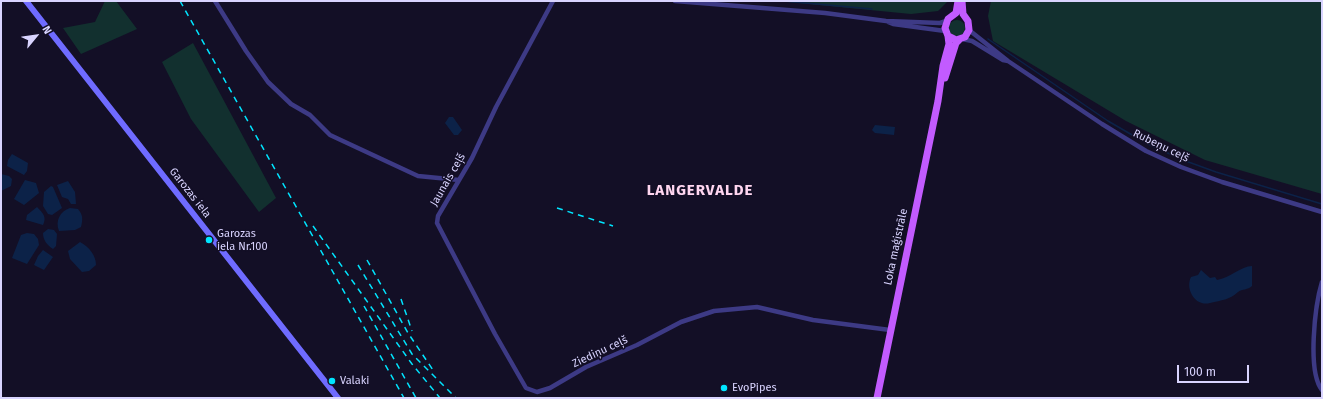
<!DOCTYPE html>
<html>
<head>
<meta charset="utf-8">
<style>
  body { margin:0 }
  #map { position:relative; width:1323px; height:399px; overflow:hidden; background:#130f26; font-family:"Fira Sans",sans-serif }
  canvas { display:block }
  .frame { position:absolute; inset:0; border:2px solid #d9d4ff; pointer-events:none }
  .north { position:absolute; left:16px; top:16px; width:40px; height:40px; -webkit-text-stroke:3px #130f26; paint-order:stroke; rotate:61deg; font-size:11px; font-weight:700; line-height:16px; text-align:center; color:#d9d4ff }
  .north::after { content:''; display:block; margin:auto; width:14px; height:18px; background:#d9d4ff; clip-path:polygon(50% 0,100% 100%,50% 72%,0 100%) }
  .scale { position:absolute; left:1177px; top:365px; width:72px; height:18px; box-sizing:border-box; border:2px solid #d9d4ff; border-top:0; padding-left:5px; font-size:12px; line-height:14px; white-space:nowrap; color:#d9d4ff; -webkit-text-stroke:3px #130f26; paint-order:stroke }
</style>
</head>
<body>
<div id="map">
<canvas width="1323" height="399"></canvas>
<div class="frame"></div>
<div class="north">N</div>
<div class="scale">100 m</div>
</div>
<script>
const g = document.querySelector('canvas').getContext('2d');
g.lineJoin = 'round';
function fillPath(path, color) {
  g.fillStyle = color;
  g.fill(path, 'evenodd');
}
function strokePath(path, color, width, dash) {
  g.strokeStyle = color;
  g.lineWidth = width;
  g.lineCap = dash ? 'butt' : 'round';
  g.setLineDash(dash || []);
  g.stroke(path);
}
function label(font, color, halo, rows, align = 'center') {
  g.font = font + ' "Fira Sans",sans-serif';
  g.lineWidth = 3;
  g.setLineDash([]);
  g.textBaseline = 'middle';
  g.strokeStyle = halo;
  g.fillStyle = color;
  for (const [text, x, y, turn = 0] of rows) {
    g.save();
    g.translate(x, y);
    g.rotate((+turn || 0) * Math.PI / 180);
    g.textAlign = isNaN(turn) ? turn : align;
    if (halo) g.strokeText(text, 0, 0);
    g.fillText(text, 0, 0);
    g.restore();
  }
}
fillPath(new Path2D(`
  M 105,1 L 116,1 L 137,29 L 81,54 L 63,28 L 95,22 Z
  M 778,1 L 948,1 L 938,11 L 911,14 Z
  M 991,1 L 1322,1 L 1322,194 L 1205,160 L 1126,121 L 993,41 L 988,16 Z
  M949 28a8 8 0 1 1 16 0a8 8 0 1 1-16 0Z
  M 193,43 L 276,198 L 259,212 L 191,119 L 162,62 Z`), '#12302f');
fillPath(new Path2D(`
  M 449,117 L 453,117 L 462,130 L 458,135 L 454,135 L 445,123 Z
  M 875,125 L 895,127 L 894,135 L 875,133 L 872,130 Z
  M 12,154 L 28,163 L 27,171 L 24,175 L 7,166 L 8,160 Z
  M 1,174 L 9,176 L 12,179 L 11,186 L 1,191 Z
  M 25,180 L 36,183 L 39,193 L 24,205 L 14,199 Z
  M 68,181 L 75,192 L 76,204 L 71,204 L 68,199 L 62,197 L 57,185 Z
  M 51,186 L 53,187 L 62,208 L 52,215 L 48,214 L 43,206 L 44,192 Z
  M 37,207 C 43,213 47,217 43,225 L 26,220 L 27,215 Z
  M 70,208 L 78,209 C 83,215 83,219 81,227 L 75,230 L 59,231 C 55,221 60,211 70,208 Z
  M 48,229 L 54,230 L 57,234 L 56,246 L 53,249 C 47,245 43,240 43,233 Z
  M 27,233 L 34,234 L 38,239 L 39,245 L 27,264 L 12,258 L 21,235 Z
  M 80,242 C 89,247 96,255 96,265 L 89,271 L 82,272 L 70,259 L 68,251 Z
  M 43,250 L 53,257 L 44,270 L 34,265 L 38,256 Z
  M 1252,266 L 1252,286 C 1248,290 1242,289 1238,292 C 1229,300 1222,300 1210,303 C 1195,307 1185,289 1191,277 L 1198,275 L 1201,270 L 1210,278 L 1215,277 L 1217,280 C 1230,278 1241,266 1252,266 Z`), '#0c2248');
strokePath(new Path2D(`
  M 783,1 L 872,9
  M 988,39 L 1108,121 L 1146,143 L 1183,160 L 1216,172 L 1322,204`), '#0c2248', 1.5);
strokePath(new Path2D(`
  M 215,1 L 246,51 L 268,82 L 291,104 L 310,115 L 330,135 L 418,176 L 459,180
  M 553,1 L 496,107 L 472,158 L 438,216 L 437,223 L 495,334 L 526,388 L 537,392 L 550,388 L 586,367 L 637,345 L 681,322 L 714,311 L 757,307 L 813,320 L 890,330
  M 675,1 L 825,13 L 886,21 L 940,23 L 946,21
  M 888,22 L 893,24 L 945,31
  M 969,30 L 1008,61 L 1102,124 L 1146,151 L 1181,167 L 1222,182 L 1322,212
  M 962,39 L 972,41 L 1003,60 L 1008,61
  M 1322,282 C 1315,305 1307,371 1322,390`), '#3d3a85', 4.5);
strokePath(new Path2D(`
  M 26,1 L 338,398`), '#6f6bff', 6);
strokePath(new Path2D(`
  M 958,1 L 956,13 L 948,19 L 945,28 L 948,36 L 956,40 L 965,37 L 969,30 L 968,21 L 963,14 L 962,1
  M 945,78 L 956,43 L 959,40
  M 877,398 L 938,101 L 943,66 L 949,44 L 948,36`), '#c25bff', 7);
strokePath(new Path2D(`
  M 180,1 L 404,398
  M 557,208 L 613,226
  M 313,226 L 412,364 L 440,398
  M 367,260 L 408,333 L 435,373
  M 358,265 L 412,354 L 456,398
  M 401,299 L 412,331
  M 364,306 L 416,398`), '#00e5ff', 1.5, [6, 5]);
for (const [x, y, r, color] of [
  [209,240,4,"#00e5ff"],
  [332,381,4,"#00e5ff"],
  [724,388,4,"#00e5ff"]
]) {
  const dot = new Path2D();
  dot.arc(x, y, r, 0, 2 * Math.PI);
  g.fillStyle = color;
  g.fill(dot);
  strokePath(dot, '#130f26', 1.5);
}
label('11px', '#d9d4ff', '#130f26', [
  ["Rubeņu ceļš",1161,146,26],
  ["Jaunais ceļš",448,180,-60],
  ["Garozas iela",190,193,52],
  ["Loka maģistrāle",896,247,-78],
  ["Ziediņu ceļš",600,352,-25]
]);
label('11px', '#d9d4ff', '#130f26', [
  ["Garozas",217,234],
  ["iela Nr.100",217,247],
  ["Valaki",340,381],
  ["EvoPipes",732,388]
], 'left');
g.letterSpacing = '1px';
label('bold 15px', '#ffd6f0', '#130f26', [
  ["LANGERVALDE",700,191]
]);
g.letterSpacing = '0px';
</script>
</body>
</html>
